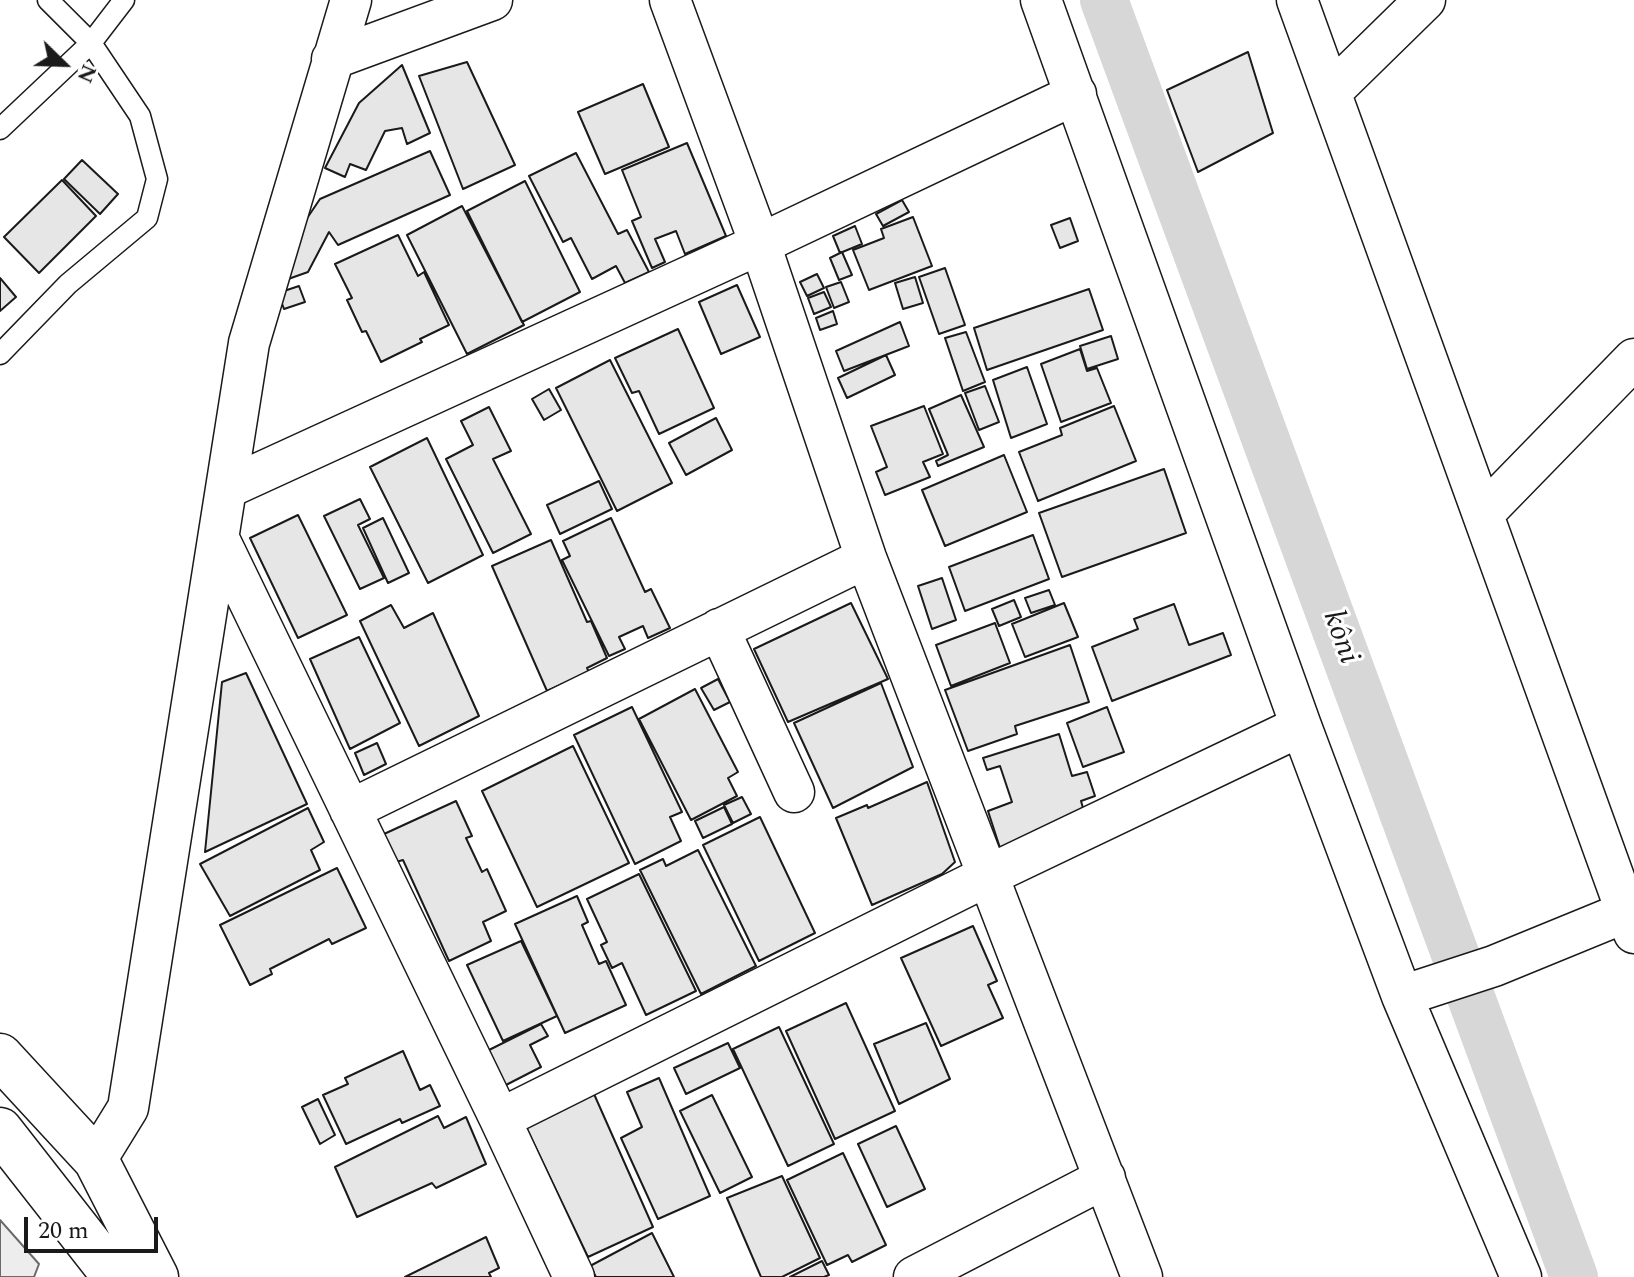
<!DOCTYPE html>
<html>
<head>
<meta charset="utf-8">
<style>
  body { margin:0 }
  #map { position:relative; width:1634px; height:1277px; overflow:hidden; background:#fff; font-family:Spectral,serif }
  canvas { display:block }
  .north { position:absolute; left:24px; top:24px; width:80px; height:80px; -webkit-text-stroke:6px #fff; paint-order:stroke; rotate:113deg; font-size:22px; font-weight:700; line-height:32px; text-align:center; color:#1a1a1a }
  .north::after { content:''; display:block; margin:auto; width:28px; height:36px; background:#1a1a1a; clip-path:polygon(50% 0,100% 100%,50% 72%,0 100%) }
  .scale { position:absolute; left:24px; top:1217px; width:134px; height:36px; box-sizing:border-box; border:4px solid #1a1a1a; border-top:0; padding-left:10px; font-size:24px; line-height:28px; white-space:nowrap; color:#1a1a1a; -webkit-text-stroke:6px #fff; paint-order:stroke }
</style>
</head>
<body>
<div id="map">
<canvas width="1634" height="1277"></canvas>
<div class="north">N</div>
<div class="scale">20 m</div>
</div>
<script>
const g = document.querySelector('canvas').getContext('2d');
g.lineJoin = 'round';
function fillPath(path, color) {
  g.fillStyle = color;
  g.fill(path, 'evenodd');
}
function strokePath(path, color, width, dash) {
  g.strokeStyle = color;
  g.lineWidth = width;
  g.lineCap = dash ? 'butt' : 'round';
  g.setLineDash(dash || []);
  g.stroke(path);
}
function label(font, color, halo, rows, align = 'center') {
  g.font = font + ' Spectral,serif';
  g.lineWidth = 6;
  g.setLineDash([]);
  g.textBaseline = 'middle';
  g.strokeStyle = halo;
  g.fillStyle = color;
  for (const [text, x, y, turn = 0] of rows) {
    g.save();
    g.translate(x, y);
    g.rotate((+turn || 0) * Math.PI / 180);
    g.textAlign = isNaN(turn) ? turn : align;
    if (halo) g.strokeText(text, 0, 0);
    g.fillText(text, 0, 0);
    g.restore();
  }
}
const green = new Path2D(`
  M 0,1220 L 39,1264 L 34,1277 L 0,1277 Z`);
fillPath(green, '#ededed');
strokePath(green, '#6a6a6a', 2);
strokePath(new Path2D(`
  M 1104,0 L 1574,1277`), '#d7d7d7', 48);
const building = new Path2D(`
  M 1248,52 L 1273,133 L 1198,172 L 1167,90 Z
  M 467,62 L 515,165 L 463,189 L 419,76 Z
  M 402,65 L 430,133 L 407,144 L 402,128 L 385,131 L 366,170 L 350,164 L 345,177 L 325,168 L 359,103 Z
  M 643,84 L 669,147 L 605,174 L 578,112 Z
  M 687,143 L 726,236 L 685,254 L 676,231 L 655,239 L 665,262 L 652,268 L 632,221 L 641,217 L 622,170 Z
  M 430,151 L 450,195 L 338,245 L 329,232 L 308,272 L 277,283 L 295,236 L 320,199 Z
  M 576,153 L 618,234 L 627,230 L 649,272 L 625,283 L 616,266 L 592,279 L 571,238 L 563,242 L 529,176 Z
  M 82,160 L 118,194 L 100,214 L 64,179 Z
  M 62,180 L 96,216 L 39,273 L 4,237 Z
  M 525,181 L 580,292 L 522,322 L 467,211 Z
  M 902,200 L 909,212 L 883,226 L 876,214 Z
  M 462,206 L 524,325 L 467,354 L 407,235 Z
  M 913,217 L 932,266 L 869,290 L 853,250 L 884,238 L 881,229 Z
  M 1070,218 L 1078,241 L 1060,248 L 1051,225 Z
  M 855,226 L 862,244 L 840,253 L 833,236 Z
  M 398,235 L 418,276 L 424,272 L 449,325 L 420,339 L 422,342 L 381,362 L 366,331 L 362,332 L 347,300 L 352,298 L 335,264 Z
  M 842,252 L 852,275 L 839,280 L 830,258 Z
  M 945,268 L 965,325 L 939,334 L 919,277 Z
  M 817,274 L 824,288 L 807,296 L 800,282 Z
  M 915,277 L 923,303 L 903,309 L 895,283 Z
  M 0,278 L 16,297 L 0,311 Z
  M 841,282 L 849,302 L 834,308 L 826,287 Z
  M 737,285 L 760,337 L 721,354 L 699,302 Z
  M 299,286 L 305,302 L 284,309 L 278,293 Z
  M 1089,289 L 1103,330 L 987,370 L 974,328 Z
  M 824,292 L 831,307 L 814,314 L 808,298 Z
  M 833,311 L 837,324 L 820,330 L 816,318 Z
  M 900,322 L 909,346 L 844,371 L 836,351 Z
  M 678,329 L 714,408 L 659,434 L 639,391 L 632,393 L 615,358 Z
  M 966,332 L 985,382 L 963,391 L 945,338 Z
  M 1111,336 L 1118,359 L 1087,369 L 1080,346 Z
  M 1080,349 L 1087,371 L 1097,368 L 1111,403 L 1061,422 L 1041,364 Z
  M 886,355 L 895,375 L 847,398 L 838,378 Z
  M 610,360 L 672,483 L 617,511 L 556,388 Z
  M 1027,367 L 1047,424 L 1011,438 L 993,380 Z
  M 985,386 L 999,422 L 979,430 L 965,393 Z
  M 549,389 L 561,410 L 544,420 L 532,399 Z
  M 961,395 L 984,447 L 938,466 L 936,461 L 948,455 L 929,409 Z
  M 924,406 L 943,454 L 923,462 L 930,477 L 885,495 L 876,472 L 887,467 L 871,426 Z
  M 1114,406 L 1136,461 L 1038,501 L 1019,452 L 1062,435 L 1060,428 Z
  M 489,407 L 511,451 L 493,459 L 531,534 L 493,553 L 446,459 L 473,445 L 461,421 Z
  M 716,418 L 732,450 L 686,475 L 669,443 Z
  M 427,438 L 483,555 L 428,583 L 370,467 Z
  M 1004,455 L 1027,512 L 945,546 L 922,490 Z
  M 1164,469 L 1186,533 L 1062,577 L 1039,513 Z
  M 599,481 L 612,509 L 560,534 L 547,505 Z
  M 360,499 L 370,519 L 358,525 L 384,578 L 360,589 L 324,516 Z
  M 298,515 L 347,615 L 298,638 L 250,538 Z
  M 383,518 L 409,573 L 388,583 L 363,528 Z
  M 611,518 L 645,592 L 651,589 L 670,628 L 648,638 L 643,626 L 619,637 L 625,649 L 609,656 L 562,560 L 570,556 L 563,541 Z
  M 1033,535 L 1049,579 L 965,611 L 949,567 Z
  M 551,540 L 587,622 L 591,621 L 607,658 L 587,668 L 589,672 L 547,691 L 492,566 Z
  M 942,578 L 956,620 L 932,629 L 918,586 Z
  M 1049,590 L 1055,605 L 1031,613 L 1025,598 Z
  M 1014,600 L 1021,617 L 999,626 L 992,609 Z
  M 851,603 L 888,679 L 788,722 L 754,649 Z
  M 1064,603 L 1078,637 L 1025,657 L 1012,624 Z
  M 1174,604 L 1189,645 L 1223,633 L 1231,655 L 1112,701 L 1092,647 L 1138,629 L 1134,619 Z
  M 391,605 L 404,628 L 433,613 L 479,716 L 419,746 L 360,621 Z
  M 995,623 L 1010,663 L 951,686 L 936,645 Z
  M 359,637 L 400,723 L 350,749 L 310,659 Z
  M 1070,645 L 1089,702 L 1015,726 L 1017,734 L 968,751 L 945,690 Z
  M 246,673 L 307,804 L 205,852 L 222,682 Z
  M 718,679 L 730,702 L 714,710 L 701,688 Z
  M 881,683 L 913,767 L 833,808 L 794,723 Z
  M 695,689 L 738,772 L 728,778 L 737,796 L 691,820 L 639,719 Z
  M 632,707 L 682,812 L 670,817 L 681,841 L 635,864 L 574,735 Z
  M 1107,707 L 1124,752 L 1083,767 L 1067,723 Z
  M 1059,734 L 1072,776 L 1087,772 L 1095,796 L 1081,801 L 1085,815 L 1000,848 L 988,811 L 1012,802 L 1000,766 L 987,770 L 983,758 Z
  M 377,743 L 386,764 L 364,775 L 355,753 Z
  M 573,746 L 629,863 L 537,907 L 482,791 Z
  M 927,782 L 955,862 L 942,874 L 872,905 L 836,818 L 867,805 L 868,808 Z
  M 742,797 L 751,814 L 733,823 L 724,805 Z
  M 456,801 L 472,836 L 466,838 L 482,872 L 487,869 L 506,911 L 483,922 L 491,941 L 449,961 L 403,860 L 396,862 L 384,834 Z
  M 724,807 L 732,824 L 703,838 L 695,821 Z
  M 308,808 L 324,842 L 311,850 L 320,870 L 230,916 L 200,864 Z
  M 760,817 L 815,933 L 759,961 L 703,845 Z
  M 698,850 L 756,966 L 701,994 L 640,870 L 663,859 L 666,866 Z
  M 337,868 L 366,928 L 332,944 L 329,939 L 270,969 L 272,974 L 250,985 L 220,925 Z
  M 639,874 L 696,991 L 646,1015 L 622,963 L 612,968 L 601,945 L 607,942 L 587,899 Z
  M 577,896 L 588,922 L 582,925 L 599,964 L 606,961 L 626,1005 L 565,1033 L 515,924 Z
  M 973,926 L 997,981 L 988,985 L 1003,1018 L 941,1046 L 901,958 Z
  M 521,941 L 557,1016 L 503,1041 L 467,965 Z
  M 846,1003 L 895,1111 L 835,1139 L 786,1031 Z
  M 926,1023 L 950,1079 L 899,1104 L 874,1044 Z
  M 541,1024 L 548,1036 L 530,1045 L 541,1067 L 504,1086 L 487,1051 Z
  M 779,1027 L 834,1144 L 788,1166 L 733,1049 Z
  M 728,1043 L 740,1068 L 686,1094 L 674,1068 Z
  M 403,1051 L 420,1090 L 430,1085 L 440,1106 L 402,1123 L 400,1119 L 346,1144 L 323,1095 L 348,1084 L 345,1078 Z
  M 659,1078 L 710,1196 L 658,1219 L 621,1138 L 642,1127 L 627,1092 Z
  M 594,1094 L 653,1227 L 588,1257 L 526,1127 Z
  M 712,1095 L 752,1177 L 720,1193 L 680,1111 Z
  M 318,1099 L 335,1135 L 320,1144 L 302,1107 Z
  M 438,1116 L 444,1128 L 466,1117 L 486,1164 L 436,1188 L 432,1183 L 357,1217 L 335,1167 Z
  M 896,1126 L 925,1189 L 887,1207 L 858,1144 Z
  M 843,1153 L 886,1245 L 852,1262 L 848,1255 L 827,1265 L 787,1180 Z
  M 782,1176 L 820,1258 L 782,1277 L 761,1277 L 727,1198 Z
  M 652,1233 L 674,1277 L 596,1277 L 590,1266 Z
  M 486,1237 L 499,1268 L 489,1273 L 491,1277 L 405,1277 Z
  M 822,1261 L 829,1275 L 824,1277 L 790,1277 Z`);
fillPath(building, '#e6e6e6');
strokePath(building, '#1a1a1a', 2);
const service = new Path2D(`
  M 0,129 L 91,43 L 124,0
  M 0,354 L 68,284 L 147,218 L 157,179 L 140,116 L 91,43 L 48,0`);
const minor = new Path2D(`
  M 670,0 L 760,244 L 866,558 L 1142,1277
  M 1041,0 L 1301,726 L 1402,996 L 1521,1277
  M 1297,0 L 1634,933
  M 332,59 L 492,0
  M 1331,92 L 1425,0
  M 227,488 L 760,244 L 1076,94
  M 1483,514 L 1634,359
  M 219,539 L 500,1119 L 574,1277
  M 719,629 L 794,792
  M 350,810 L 866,558
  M 1402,996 L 1494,966 L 1626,912
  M 500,1119 L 989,875 L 1301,726
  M 96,1160 L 128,1108 L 249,343 L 351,0
  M 914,1277 L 1105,1178`);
const secondary = new Path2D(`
  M 0,1056 L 96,1160 L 156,1277
  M 0,1130 L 115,1277`);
strokePath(service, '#1a1a1a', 23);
strokePath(minor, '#1a1a1a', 43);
strokePath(secondary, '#1a1a1a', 47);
strokePath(service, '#fff', 20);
strokePath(minor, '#fff', 40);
strokePath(secondary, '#fff', 44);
label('italic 30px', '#1a1a1a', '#fff', [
  ["kôni",1339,638,70]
]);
</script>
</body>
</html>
